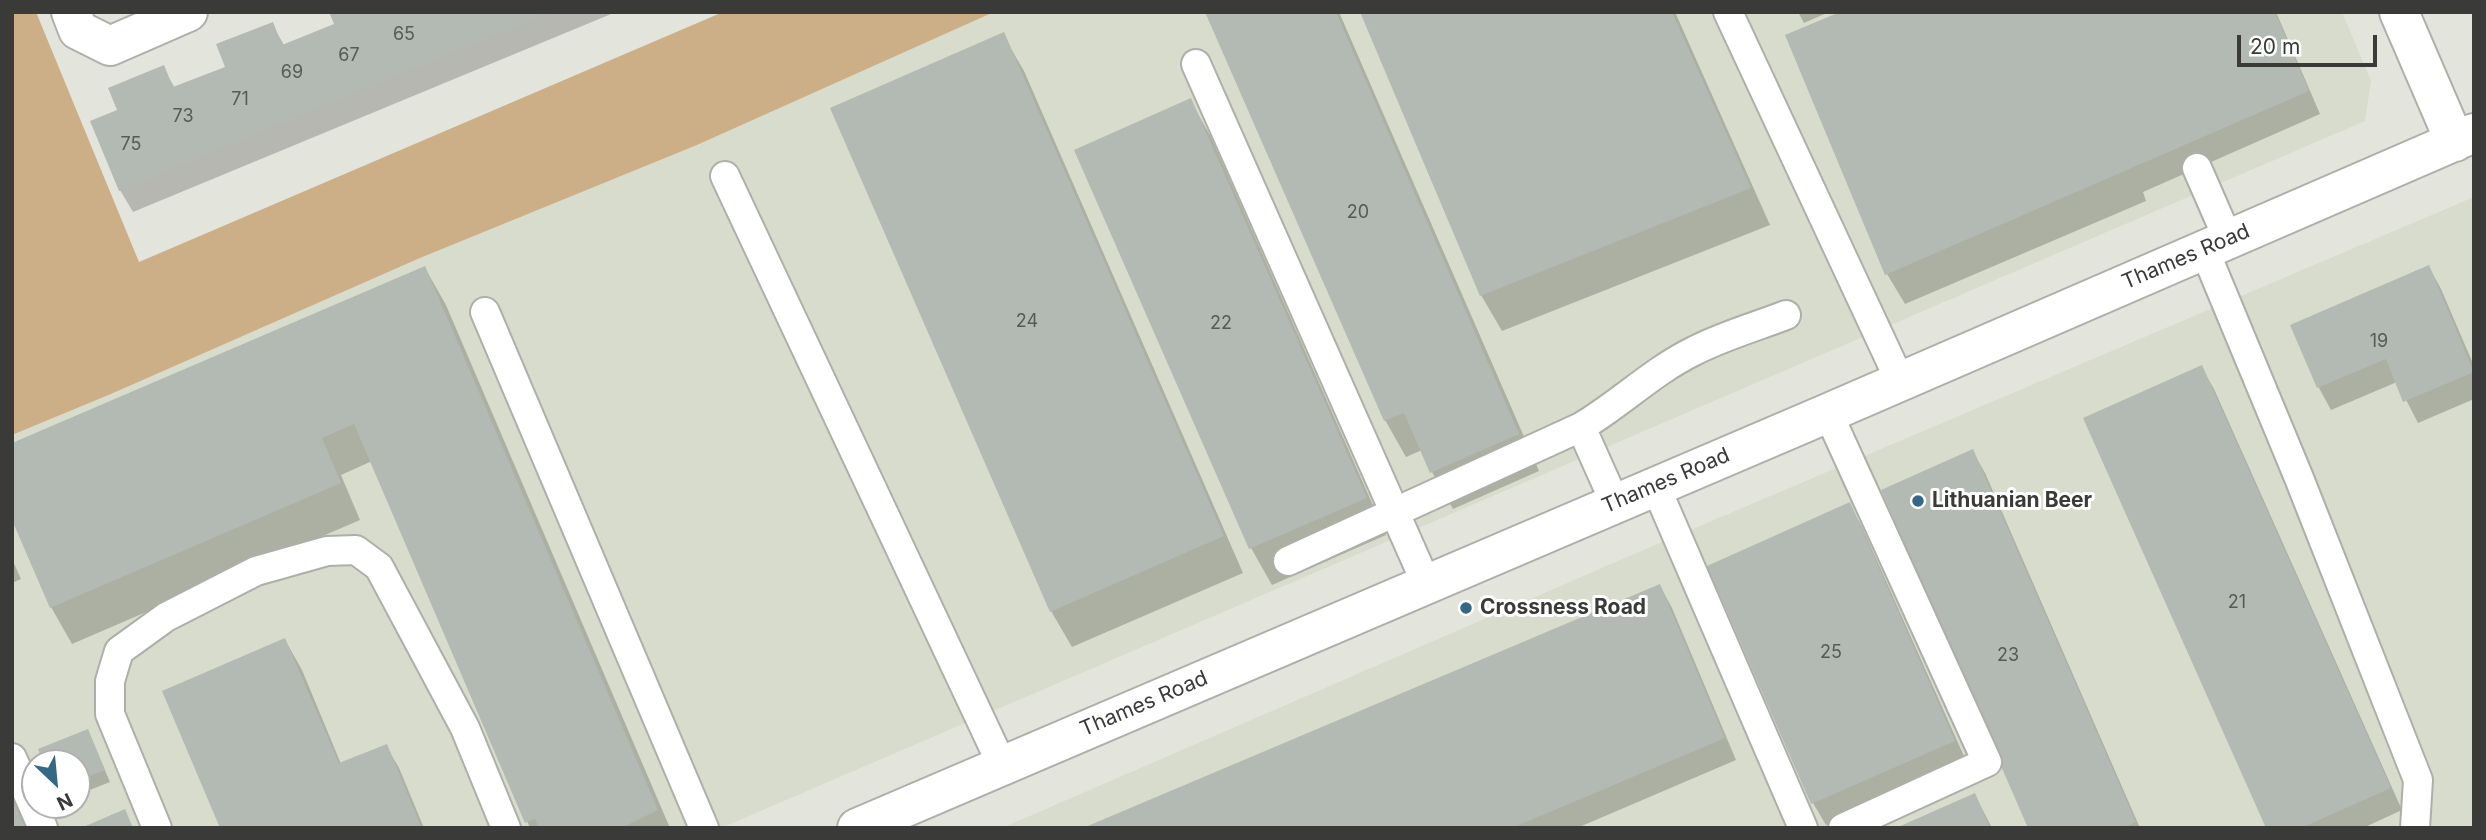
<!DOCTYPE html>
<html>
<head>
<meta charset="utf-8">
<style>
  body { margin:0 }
  #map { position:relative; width:2486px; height:840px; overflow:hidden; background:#e3e5dd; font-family:Inter,sans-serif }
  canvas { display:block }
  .frame { position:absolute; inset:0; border:14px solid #3a3b38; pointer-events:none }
  .north { position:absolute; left:21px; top:749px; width:70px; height:70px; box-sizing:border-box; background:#fff; border:2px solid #b0b1af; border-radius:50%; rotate:154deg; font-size:19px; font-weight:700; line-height:28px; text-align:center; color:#3a3b38 }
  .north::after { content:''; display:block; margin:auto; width:24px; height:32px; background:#346885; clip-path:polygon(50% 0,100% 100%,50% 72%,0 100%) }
  .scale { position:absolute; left:2237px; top:35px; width:140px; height:32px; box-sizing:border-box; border:4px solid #3a3b38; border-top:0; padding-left:9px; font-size:21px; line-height:24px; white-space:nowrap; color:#3a3b38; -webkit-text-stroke:5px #fff; paint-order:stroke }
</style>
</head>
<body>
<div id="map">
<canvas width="2486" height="840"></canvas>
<div class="frame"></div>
<div class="north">N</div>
<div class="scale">20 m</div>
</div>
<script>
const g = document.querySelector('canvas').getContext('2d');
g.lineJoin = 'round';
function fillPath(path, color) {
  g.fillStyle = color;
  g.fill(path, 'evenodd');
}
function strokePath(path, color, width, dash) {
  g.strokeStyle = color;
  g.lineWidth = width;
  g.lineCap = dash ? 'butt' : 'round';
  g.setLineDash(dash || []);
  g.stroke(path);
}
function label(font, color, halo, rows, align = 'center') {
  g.font = font + ' Inter,sans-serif';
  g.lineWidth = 6;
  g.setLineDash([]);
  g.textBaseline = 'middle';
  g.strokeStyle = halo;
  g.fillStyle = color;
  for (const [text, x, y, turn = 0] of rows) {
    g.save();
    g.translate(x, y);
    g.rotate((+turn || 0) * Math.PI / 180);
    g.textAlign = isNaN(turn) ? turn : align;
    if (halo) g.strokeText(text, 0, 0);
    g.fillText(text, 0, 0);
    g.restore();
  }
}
fillPath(new Path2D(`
  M 994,12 L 2342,12 L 2371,81 L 2365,121 L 721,828 L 12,828 L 12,435 L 111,394 L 420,258 L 697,145 ZM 35,763 L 77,763 L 77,805 L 35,805 Z
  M 2474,197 L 2474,828 L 1002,828 L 1648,548 Z`), '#d7dccc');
fillPath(new Path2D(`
  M 12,12 L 36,12 L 139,262 L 723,12 L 994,12 L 697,145 L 420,258 L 111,394 L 12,435 Z`), '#cdaf87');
fillPath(new Path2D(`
  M 331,12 L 616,12 L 133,212 L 120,190 L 119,111 L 163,68 L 175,88 L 228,68 L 272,24 L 284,45 L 336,25 Z
  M 1207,12 L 1339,12 L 1539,471 L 1453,509 L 1432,472 L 1422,450 L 1406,457 L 1385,420 Z
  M 1362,12 L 1675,12 L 1770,225 L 1502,331 L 1481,295 Z
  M 1798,12 L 1829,12 L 1804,23 Z
  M 1844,12 L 2276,12 L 2320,114 L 2143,192 L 2146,201 L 1905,304 L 1887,274 Z
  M 1003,35 L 1024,71 L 1243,573 L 1072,647 L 1051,611 Z
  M 1190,100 L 1211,137 L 1386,535 L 1272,585 L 1251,548 L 1077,151 Z
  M 2429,267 L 2441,289 L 2474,366 L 2474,399 L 2418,423 L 2397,382 L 2331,410 L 2319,388 L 2292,325 Z
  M 425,268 L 446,305 L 670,828 L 530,828 L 372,461 L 341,475 L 360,520 L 72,644 L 51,607 Z
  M 2201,367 L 2214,389 L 2402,810 L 2363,828 L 2268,828 Z
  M 1973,452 L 1985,473 L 2140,828 L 2030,828 Z
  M 1850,505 L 1862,527 L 1967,763 L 1826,825 L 1813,803 L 1709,566 Z
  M 12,559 L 21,579 L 12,583 Z
  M 1660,586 L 1672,608 L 1736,760 L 1577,828 L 1087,828 Z
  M 285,640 L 302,670 L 341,764 L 386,746 L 399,768 L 424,828 L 222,828 Z
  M 88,731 L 110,782 L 77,795 L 77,763 L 46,763 Z
  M 12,794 L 28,828 L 12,828 Z
  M 1975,795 L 1992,828 L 1901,828 Z`), '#0003');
fillPath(new Path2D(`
  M 329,12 L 551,12 L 119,191 L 90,121 L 117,110 L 108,88 L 164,65 L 173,87 L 225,67 L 216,44 L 273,22 L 282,45 L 334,24 Z
  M 1205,12 L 1336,12 L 1519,434 L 1430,473 L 1404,413 L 1384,421 Z
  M 1360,12 L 1672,12 L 1751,188 L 1480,296 Z
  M 1840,12 L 2275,12 L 2309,91 L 1885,275 L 1785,35 Z
  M 1004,32 L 1224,536 L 1050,612 L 830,108 Z
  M 1191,98 L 1367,498 L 1249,549 L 1074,150 Z
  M 2429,265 L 2474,372 L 2403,402 L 2386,359 L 2317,388 L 2290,325 Z
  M 425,266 L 658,810 L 621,828 L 539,828 L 535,819 L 525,823 L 354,424 L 322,438 L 341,483 L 50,608 L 12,520 L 12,443 Z
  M 2202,365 L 2391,788 L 2301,828 L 2266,828 L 2083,418 Z
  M 1973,449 L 2136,822 L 2123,828 L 2028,828 L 1881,490 Z
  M 1850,502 L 1955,741 L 1811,804 L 1707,566 Z
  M 1660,584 L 1725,738 L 1512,828 L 1083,828 Z
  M 285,638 L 339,763 L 387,744 L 421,826 L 416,828 L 220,828 L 162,691 Z
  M 88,729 L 105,770 L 77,781 L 77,763 L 44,763 L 38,749 Z
  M 1975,793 L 1990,828 L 1896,828 Z
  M 12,800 L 25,828 L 12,828 Z
  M 125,809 L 133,828 L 81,828 Z`), '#b3b9b3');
const lane = new Path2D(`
  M 1728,12 L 1900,381
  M 1196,64 L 1426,583
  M 2197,168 L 2228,239
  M 725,176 L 1002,765
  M 2204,249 L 2299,478 L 2418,780 L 2415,828
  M 485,312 L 704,828
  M 1828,413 L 1987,762 L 1843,828
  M 1581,427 L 1615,503
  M 1655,485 L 1803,828
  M 1288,561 L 1581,427 C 1620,404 1653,371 1694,351 C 1723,336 1755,327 1786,315
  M 12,758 L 43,828
  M 157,828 L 110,714 L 110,681 L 119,651 L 166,617 L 256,571 L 327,551 L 356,550 L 379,567 L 465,728 L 506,828`);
const street = new Path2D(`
  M 71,12 L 78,30 L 110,46 L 188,12
  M 2399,12 L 2455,142
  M 857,828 L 1828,413 L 2474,133`);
strokePath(lane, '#adafa8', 32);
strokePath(street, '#adafa8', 42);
strokePath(lane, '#fff', 28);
strokePath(street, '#fff', 38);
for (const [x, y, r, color] of [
  [1918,501,7,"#346885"],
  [1466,608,7,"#346885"]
]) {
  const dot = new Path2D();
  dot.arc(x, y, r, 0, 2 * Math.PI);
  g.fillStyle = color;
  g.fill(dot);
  strokePath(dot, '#fff', 2.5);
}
label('18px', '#585a57', null, [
  ["65",404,35],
  ["67",349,56],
  ["69",292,73],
  ["71",240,100],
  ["73",183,117],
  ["75",131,145],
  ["20",1358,213],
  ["24",1027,322],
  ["22",1221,324],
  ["19",2379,342],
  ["21",2237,603],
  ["25",1831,653],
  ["23",2008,656]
]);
label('21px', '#3a3b38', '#fff', [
  ["Thames Road",2186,257,-23],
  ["Thames Road",1666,481,-23],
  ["Thames Road",1144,704,-23]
]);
label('bold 21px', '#3a3b38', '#fff', [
  ["Lithuanian Beer",1932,501],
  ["Crossness Road",1480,608]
], 'left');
</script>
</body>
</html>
